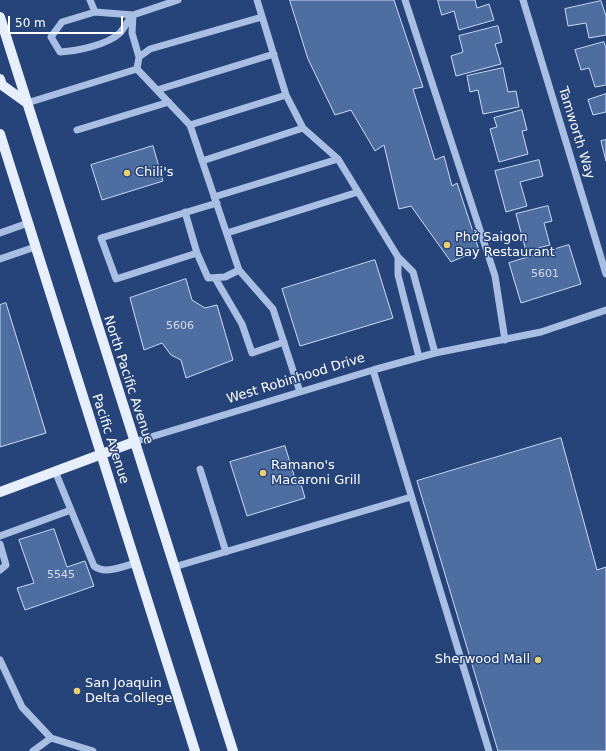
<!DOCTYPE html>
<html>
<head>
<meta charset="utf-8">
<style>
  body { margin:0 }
  #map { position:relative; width:606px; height:751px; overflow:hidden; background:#264479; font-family:"DejaVu Sans",sans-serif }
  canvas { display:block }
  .scale { position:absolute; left:8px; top:16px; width:115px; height:18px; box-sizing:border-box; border:2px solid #fff; border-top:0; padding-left:5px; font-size:12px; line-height:14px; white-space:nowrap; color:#fff; -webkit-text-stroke:3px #264479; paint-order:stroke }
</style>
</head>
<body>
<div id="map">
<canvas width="606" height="751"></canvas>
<div class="scale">50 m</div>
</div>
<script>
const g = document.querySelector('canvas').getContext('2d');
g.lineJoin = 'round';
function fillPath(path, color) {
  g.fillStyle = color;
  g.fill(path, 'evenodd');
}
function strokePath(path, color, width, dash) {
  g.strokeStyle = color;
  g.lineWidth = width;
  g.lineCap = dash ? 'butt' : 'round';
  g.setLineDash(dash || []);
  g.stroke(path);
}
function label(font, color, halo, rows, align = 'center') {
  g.font = font + ' "DejaVu Sans",sans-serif';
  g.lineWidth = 3;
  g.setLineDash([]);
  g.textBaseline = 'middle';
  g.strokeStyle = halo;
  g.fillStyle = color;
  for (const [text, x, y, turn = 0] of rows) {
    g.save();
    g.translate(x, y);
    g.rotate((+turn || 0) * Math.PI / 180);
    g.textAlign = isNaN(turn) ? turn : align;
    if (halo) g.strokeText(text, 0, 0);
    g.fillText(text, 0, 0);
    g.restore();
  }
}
const building = new Path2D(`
  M 290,0 L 394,0 L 423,87 L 413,89 L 435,160 L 444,156 L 452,186 L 457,183 L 479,250 L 451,262 L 411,206 L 399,209 L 384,145 L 375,151 L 351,110 L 335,115 L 308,59 Z
  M 438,0 L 475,0 L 477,8 L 489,4 L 494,20 L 459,30 L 454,11 L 442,15 Z
  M 601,1 L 606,16 L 606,35 L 589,38 L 586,23 L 568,26 L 565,9 Z
  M 498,26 L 502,42 L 495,44 L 501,64 L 456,76 L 451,56 L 463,52 L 459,36 Z
  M 604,42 L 606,48 L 606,85 L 595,87 L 589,68 L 581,70 L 575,50 Z
  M 503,68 L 508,92 L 516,91 L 519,107 L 483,114 L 478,90 L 470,92 L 467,76 Z
  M 606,94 L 606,112 L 593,115 L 588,100 Z
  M 522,110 L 527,130 L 522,131 L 528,154 L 499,162 L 490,129 L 497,127 L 494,118 Z
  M 606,140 L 606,161 L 601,141 Z
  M 153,146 L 163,181 L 102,200 L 91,165 Z
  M 539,160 L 543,176 L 520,182 L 527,206 L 506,212 L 495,171 Z
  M 548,206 L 552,221 L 544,223 L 550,245 L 526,251 L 516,214 Z
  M 569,245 L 581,284 L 521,303 L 509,263 Z
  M 375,260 L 393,318 L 300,346 L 282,289 Z
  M 186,279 L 192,300 L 205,308 L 217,305 L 233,360 L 186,378 L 181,360 L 171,355 L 162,343 L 144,350 L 130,298 Z
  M 6,303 L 46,433 L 0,447 L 0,305 Z
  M 561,438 L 597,570 L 606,567 L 606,751 L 498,751 L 417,481 Z
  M 285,446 L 297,485 L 301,484 L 305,498 L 247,516 L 230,462 Z
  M 54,529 L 67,567 L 85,561 L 94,586 L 25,610 L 17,588 L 34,583 L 19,540 Z`);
fillPath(building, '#4e6ea2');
strokePath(building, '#cadaf3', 1);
strokePath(new Path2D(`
  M 90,0 L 95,12
  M 257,0 L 286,95 L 303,128 L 338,159 L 398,257 L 413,272 L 435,353
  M 405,0 L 495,276 L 505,340
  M 523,0 L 606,274
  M 95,12 L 133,15 C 128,20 125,27 120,33 C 107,45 77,51 60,52 L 51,37 L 62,22 Z
  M 139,57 L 132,33 L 133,15 L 178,0
  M 137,69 L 190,125 L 239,270 L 273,309 L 300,392
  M 137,69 L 139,57 L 150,49 L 262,17
  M 157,90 L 274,54
  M 27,103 L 137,69
  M 190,125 L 286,95
  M 77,130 L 169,102
  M 202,161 L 303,128
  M 214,197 L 338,159
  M 217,203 L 101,238 L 116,279 L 197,253 L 208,278 L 225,277 L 239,270
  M 185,212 L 197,253
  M 0,233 L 28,223
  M 227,233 L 358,192
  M 398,257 L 398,275 L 419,357
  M 0,259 L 35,247
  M 215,278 L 242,324 L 252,353 L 284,342
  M 373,370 L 489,751
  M 134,442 L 373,370 L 435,353 L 541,332 L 606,310
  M 200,469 L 226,552
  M 55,471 L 94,566 C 105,575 123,566 136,563
  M 0,536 L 71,510
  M 0,544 L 6,565 L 0,570
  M 174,567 L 411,497
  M 0,660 L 22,707 L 51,738 L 93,751
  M 33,751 L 51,738`), '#a8bfe3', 7);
strokePath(new Path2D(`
  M 0,17 L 233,751
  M 0,79 L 2,85 L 27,103
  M 0,134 L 195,751
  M 0,492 L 134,442`), '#e7eefc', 10);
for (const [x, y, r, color] of [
  [127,173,4,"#ecd06d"],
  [447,245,4,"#ecd06d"],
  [263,473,4,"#ecd06d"],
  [538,660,4,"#ecd06d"],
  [77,691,4,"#ecd06d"]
]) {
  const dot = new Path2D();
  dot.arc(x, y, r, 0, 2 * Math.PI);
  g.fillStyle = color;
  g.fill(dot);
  strokePath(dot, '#264479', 1.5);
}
label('11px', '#d3dbe8', null, [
  ["5601",545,274],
  ["5606",180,326],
  ["5545",61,575]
]);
label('13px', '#fff', '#264479', [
  ["Tamworth Way",576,133,73],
  ["West Robinhood Drive",296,379,-17],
  ["North Pacific Avenue",128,380,72],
  ["Pacific Avenue",110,439,72]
]);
label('13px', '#fff', '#264479', [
  ["Chili's",135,173],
  ["Phở Saigon",455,238],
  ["Bay Restaurant",455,253],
  ["Ramano's",271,466],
  ["Macaroni Grill",271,481],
  ["Sherwood Mall",530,660,"right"],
  ["San Joaquin",85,684],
  ["Delta College",85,699]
], 'left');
</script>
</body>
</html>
